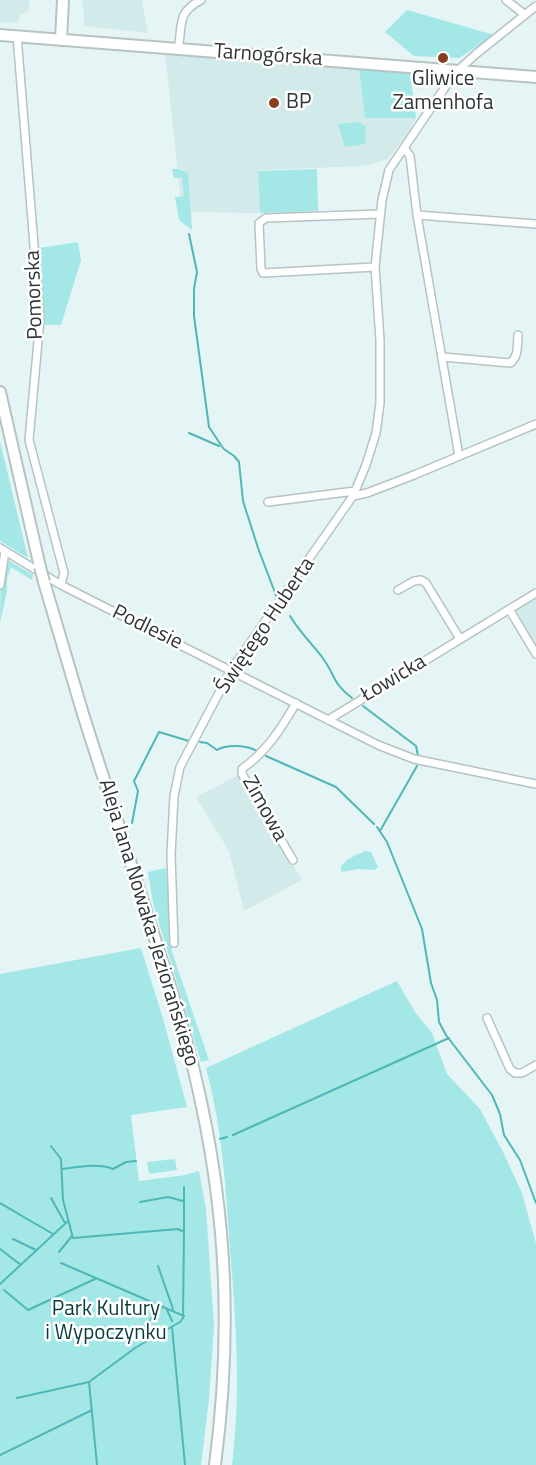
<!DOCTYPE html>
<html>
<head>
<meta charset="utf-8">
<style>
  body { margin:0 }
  canvas { display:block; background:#e5f4f4 }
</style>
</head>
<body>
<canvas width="536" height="1465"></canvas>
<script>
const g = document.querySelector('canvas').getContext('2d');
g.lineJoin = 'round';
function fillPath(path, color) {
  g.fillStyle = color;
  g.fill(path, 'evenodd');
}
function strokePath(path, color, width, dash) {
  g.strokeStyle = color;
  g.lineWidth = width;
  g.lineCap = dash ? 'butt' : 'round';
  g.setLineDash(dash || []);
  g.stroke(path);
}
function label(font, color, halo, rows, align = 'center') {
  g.font = font + ' "Titillium Web",sans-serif';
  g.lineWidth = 5;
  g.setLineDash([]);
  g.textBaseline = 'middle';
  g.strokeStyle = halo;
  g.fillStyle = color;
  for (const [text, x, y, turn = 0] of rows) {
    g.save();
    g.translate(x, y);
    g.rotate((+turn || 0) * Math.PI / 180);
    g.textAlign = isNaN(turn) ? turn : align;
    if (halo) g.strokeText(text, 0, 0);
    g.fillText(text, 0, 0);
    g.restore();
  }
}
fillPath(new Path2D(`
  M 0,0 L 29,0 L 29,10 L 21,14 L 17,23 L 0,22 Z
  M 82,0 L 142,0 L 148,33 L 85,26 Z
  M 165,52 L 359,69 L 365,118 L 416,118 L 409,132 L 388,159 L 364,166 L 258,170 L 260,213 L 182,212 Z
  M 536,598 L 536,651 L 513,612 Z
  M 239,775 L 302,880 L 244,911 L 229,851 L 196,797 Z`), '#d2eaea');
fillPath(new Path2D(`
  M 407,10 L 494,35 L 459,58 L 414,56 L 385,32 Z
  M 359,69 L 410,73 L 416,118 L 365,118 Z
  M 359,122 L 366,127 L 365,144 L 345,147 L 338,124 Z
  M 172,169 L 177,169 L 188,173 L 192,230 L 179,220 L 175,197 L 184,196 L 182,178 L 174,178 Z
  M 317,169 L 318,211 L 260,213 L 258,171 Z
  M 78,242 L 81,260 L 61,325 L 44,325 L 39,248 Z
  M 0,441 L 28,558 L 0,541 Z
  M 1,556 L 33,575 L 32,580 L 11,567 L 7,579 L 7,591 L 0,623 Z
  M 365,851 L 371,852 L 378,867 L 375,870 L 358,869 L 341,872 L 341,866 L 348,859 Z
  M 166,868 L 172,952 L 209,1060 L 201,1062 L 153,903 L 148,872 Z
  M 141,948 L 164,1022 L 187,1107 L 131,1115 L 139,1181 L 185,1175 L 199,1171 L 206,1209 L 214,1326 L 209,1399 L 201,1465 L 0,1465 L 0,974 Z
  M 397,981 L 415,1012 L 432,1033 L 447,1074 L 480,1109 L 503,1152 L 522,1193 L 536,1244 L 536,1465 L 232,1465 C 241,1394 236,1321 230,1249 C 226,1188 222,1127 206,1068 Z
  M 175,1159 L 177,1170 L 149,1174 L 147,1162 Z`), '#a3e7e7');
strokePath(new Path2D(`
  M 189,234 L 197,272 L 194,289 L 194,316 L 209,427 L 223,448
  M 189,433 L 219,446
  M 224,449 L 234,456 L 239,462 L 243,501 L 258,548 L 277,598
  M 290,616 C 299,631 311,643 322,657 C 335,674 332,683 352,698
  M 363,706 L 416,746 L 418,756
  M 200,742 L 207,743 L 217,750 C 227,744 247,745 257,751
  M 266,756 L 336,787 L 374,824
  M 132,823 L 138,791 L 134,781 L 159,732 L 189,741
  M 377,827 L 387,842 L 422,929 L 431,983 L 437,1000 L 439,1022 L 446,1035 L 492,1095 L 500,1114 L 504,1135 L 520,1160 L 536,1203
  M 380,831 L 417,766
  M 233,1135 L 449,1038
  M 220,1139 L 227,1137
  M 51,1146 L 61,1159 L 63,1200 L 73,1238 L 178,1229 L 184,1232 L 183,1318 L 180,1322 L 135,1348 L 89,1382 L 97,1465
  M 63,1169 C 79,1167 98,1163 113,1169 L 126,1162 L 136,1161
  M 184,1187 L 184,1232
  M 51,1198 L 65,1223
  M 140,1202 L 168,1197 L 183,1201
  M 0,1203 L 53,1234
  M 13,1239 L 36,1250
  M 0,1249 L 21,1265
  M 59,1252 L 72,1236
  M 61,1263 L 184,1316
  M 158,1266 L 173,1309
  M 0,1284 L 68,1221
  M 4,1290 L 28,1310 L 95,1279
  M 167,1310 L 172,1321
  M 145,1326 L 162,1307
  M 172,1327 L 185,1465
  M 17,1398 L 89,1382
  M 0,1455 L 92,1410`), '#50b7b7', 2);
const minor = new Path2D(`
  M 506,0 L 524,14
  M 17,36 L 40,319 L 29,440 L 64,573 L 61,585
  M 178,49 C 183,25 176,13 201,0
  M 405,149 L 410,156 L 417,215 L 459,456
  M 417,215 L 536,224
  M 375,267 L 263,273 L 261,269 L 259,223 L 266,218 L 380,214
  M 443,357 L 510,363 C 519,357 517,345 518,335
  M 353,496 L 367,493 L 414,475 L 536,424
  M 268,502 L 355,491
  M 0,548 L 61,585 L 378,745 L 414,759 L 536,784
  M 0,585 L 5,551
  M 398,590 L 414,581 L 421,580 L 426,583 L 460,639
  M 509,609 L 536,654
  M 328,720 L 536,593
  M 293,860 L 242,774 L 242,769 C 267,751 281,729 296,703
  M 174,943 L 171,855 L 174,796 L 180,767 L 231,670 L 353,496 L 366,465 L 376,433 L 380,403 L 380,340 L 375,267 L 382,200 L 389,170 L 454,74 L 476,54 L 536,6
  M 487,1018 L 510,1069 L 515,1073 L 522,1073 L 536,1065`);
const primary = new Path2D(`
  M 0,35 L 536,77
  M 61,40 L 63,0
  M 0,392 L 40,567
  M 44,582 L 83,714 L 178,1011 C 223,1165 236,1305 215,1465`);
strokePath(minor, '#b5c4c3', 10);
strokePath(primary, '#b5c4c3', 14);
strokePath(minor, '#fff', 7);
strokePath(primary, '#fff', 10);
const primaryBridge = new Path2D(`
  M 40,567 L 44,582`);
strokePath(primaryBridge, '#b5c4c3', 14, []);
strokePath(primaryBridge, '#fff', 10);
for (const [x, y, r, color] of [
  [443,58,6,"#86401b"],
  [274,103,6,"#86401b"]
]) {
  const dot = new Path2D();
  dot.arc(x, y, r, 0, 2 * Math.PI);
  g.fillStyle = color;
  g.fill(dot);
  strokePath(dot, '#fff', 2);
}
label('21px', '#2f3535', '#fff', [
  ["Tarnogórska",268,56,4],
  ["Pomorska",35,295,-92],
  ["Świętego Huberta",266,626,-56],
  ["Podlesie",147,628,26],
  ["Łowicka",394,679,-31],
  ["Zimowa",264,809,61],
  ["Aleja Jana Nowaka-Jeziorańskiego",148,923,73]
]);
label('21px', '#2f3535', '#fff', [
  ["Gliwice",443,80],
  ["Zamenhofa",443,104],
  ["BP",286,103,"left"]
]);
label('21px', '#0a3b3c', '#fff', [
  ["Park Kultury",106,1310],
  ["i Wypoczynku",106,1334]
]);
</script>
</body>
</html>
